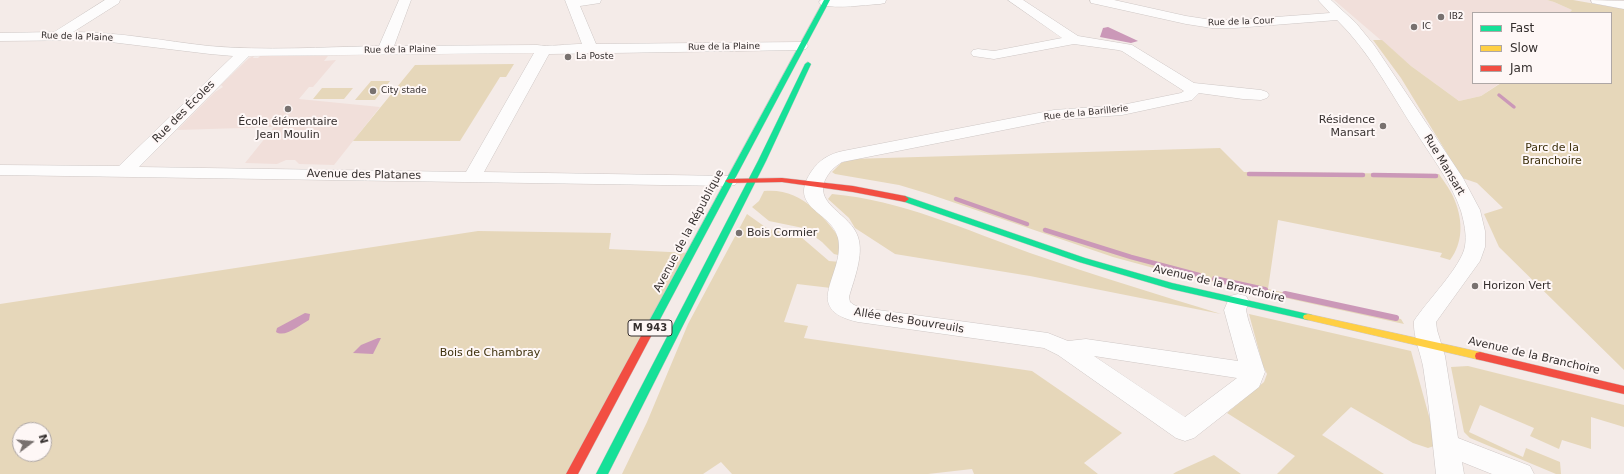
<!DOCTYPE html>
<html>
<head>
<meta charset="utf-8">
<style>
  body { margin:0 }
  #map { position:relative; width:1624px; height:474px; overflow:hidden; background:#f4ebe8; font-family:"DejaVu Sans",sans-serif }
  canvas { display:block }
  .legend { position:absolute; left:1472px; top:12px; width:140px; height:72px; box-sizing:border-box; background:#fef7f6; border:1px solid #aea7a6; margin:0; padding:5px 7px; list-style:none; font-size:12px; color:#352f2e }
  .legend li { display:flex; align-items:center; gap:8px; height:20px }
  .legend b { width:20px; border:1px solid #aea7a6 }
  .north { position:absolute; left:12px; top:422px; width:40px; height:40px; box-sizing:border-box; background:#fef7f6; border:1px solid #aea7a6; border-radius:50%; rotate:74deg; font-size:11px; font-weight:700; line-height:16px; text-align:center; color:#352f2e }
  .north::after { content:''; display:block; margin:auto; width:14px; height:18px; background:#78716f; clip-path:polygon(50% 0,100% 100%,50% 72%,0 100%) }
</style>
</head>
<body>
<div id="map">
<canvas width="1624" height="474"></canvas>
<ul class="legend">
<li><b style="height:5px;background:#16e098"></b>Fast</li>
<li><b style="height:5px;background:#ffcf43"></b>Slow</li>
<li><b style="height:5px;background:#f24e42"></b>Jam</li>
</ul>
<div class="north">N</div>
</div>
<script>
const g = document.querySelector('canvas').getContext('2d');
g.lineJoin = 'round';
function fillPath(path, color) {
  g.fillStyle = color;
  g.fill(path, 'evenodd');
}
function strokePath(path, color, width, dash) {
  g.strokeStyle = color;
  g.lineWidth = width;
  g.lineCap = dash ? 'butt' : 'round';
  g.setLineDash(dash || []);
  g.stroke(path);
}
function label(font, color, halo, rows, align = 'center') {
  g.font = font + ' "DejaVu Sans",sans-serif';
  g.lineWidth = 4;
  g.setLineDash([]);
  g.textBaseline = 'middle';
  g.strokeStyle = halo;
  g.fillStyle = color;
  for (const [text, x, y, turn = 0] of rows) {
    g.save();
    g.translate(x, y);
    g.rotate((+turn || 0) * Math.PI / 180);
    g.textAlign = isNaN(turn) ? turn : align;
    if (halo) g.strokeText(text, 0, 0);
    g.fillText(text, 0, 0);
    g.restore();
  }
}
fillPath(new Path2D(`
  M 1334,0 L 1547,0 L 1554,2 L 1572,10 L 1569,13 L 1473,13 L 1473,83 L 1500,83 L 1481,96 L 1459,101 L 1411,66 Z
  M 254,56 L 253,58 L 258,58 L 260,56 L 328,56 L 324,61 L 336,60 L 313,87 L 309,87 L 299,99 L 380,107 L 334,165 L 299,164 L 295,160 L 286,160 L 277,164 L 245,163 L 274,127 L 177,130 L 215,92 L 223,87 L 221,85 L 249,58 Z`), '#f1dfda');
fillPath(new Path2D(`
  M 1547,0 L 1573,0 L 1624,9 L 1624,370 L 1499,247 L 1484,214 L 1503,208 L 1477,183 L 1462,178 L 1401,78 L 1373,40 L 1382,40 L 1411,66 L 1459,101 L 1481,96 L 1501,83 L 1611,83 L 1611,13 L 1569,13 L 1572,10 L 1554,2 Z
  M 514,64 L 506,77 L 500,77 L 460,141 L 353,141 L 415,65 Z
  M 371,81 L 390,81 L 375,100 L 355,100 Z
  M 322,88 L 353,88 L 344,99 L 313,99 Z
  M 1220,148 L 1244,172 L 1439,174 C 1445,183 1452,192 1455,201 C 1463,221 1463,243 1450,260 L 1440,257 L 1442,253 L 1278,220 L 1268,289 L 1401,319 L 1404,324 L 1172,273 L 1113,257 L 929,194 L 899,185 L 835,174 L 832,172 L 841,163 L 851,159 Z
  M 764,191 C 801,187 825,217 844,244 L 842,256 L 834,254 L 822,242 L 803,228 L 769,221 L 752,207 L 759,201 Z
  M 832,194 C 901,200 966,230 1030,253 C 1093,275 1157,294 1221,314 L 1030,276 L 895,254 L 855,228 L 849,218 L 828,199 Z
  M 747,214 L 768,229 L 794,234 L 801,237 L 829,261 L 840,262 L 831,288 L 797,284 L 784,322 L 808,326 L 804,338 L 1032,371 L 1122,433 L 1084,463 L 1098,474 L 974,474 L 972,469 L 928,474 L 732,474 L 721,462 L 703,474 L 622,474 L 647,422 L 688,324 Z
  M 478,231 L 611,233 L 609,249 L 690,253 L 572,474 L 0,474 L 0,304 ZM 20,430 L 44,430 L 44,454 L 20,454 Z
  M 1249,314 L 1411,351 L 1437,445 L 1428,448 L 1413,443 L 1351,407 L 1322,435 L 1384,474 L 1277,474 L 1295,456 L 1227,413 L 1264,382 L 1267,374 L 1263,366 Z
  M 1468,366 L 1624,405 L 1624,427 L 1591,417 L 1591,449 L 1562,440 L 1559,449 L 1530,436 L 1534,428 L 1480,405 L 1469,432 L 1523,457 L 1526,448 L 1560,462 L 1561,474 L 1556,474 L 1470,438 L 1464,432 L 1451,367 Z
  M 1214,455 L 1241,474 L 1173,474 L 1176,472 Z`), '#e6d7ba');
fillPath(new Path2D(`
  M 1108,27 L 1136,40 L 1138,41 L 1131,43 L 1100,37 L 1103,28 Z
  M 305,313 L 310,314 L 309,320 C 300,325 285,338 276,332 L 277,328 Z
  M 378,338 L 381,338 L 373,354 L 353,353 L 361,345 Z`), '#cb98b8');
strokePath(new Path2D(`
  M 1499,95 L 1514,107`), '#cb98b8', 3.5);
strokePath(new Path2D(`
  M 1249,174 L 1363,175
  M 1373,175 L 1436,176
  M 956,199 L 1027,224
  M 1045,230 L 1131,257 L 1199,275`), '#cb98b8', 4.5);
strokePath(new Path2D(`
  M 1215,279 L 1265,290
  M 1285,294 L 1396,318`), '#cb98b8', 6);
const street = new Path2D(`
  M 105,0 L 120,0 L 119,3 L 73,32 C 119,32 164,41 209,46 C 265,51 323,47 379,46 L 399,0 L 411,0 L 394,46 L 537,45 C 548,47 569,44 582,44 L 565,0 L 601,0 L 600,3 L 580,6 L 596,44 L 801,42 L 806,43 L 808,46 L 806,49 L 801,50 L 549,54 L 484,172 L 729,176 L 735,177 L 738,181 L 735,185 L 729,186 L 0,175 L 0,165 L 119,166 L 233,56 L 210,54 L 94,40 L 0,41 L 0,33 L 54,32 ZM 534,53 L 466,172 L 139,167 L 249,56 Z
  M 821,0 L 886,0 L 885,3 L 880,4 C 862,5 839,9 821,5 L 819,2 Z
  M 1008,0 L 1023,0 L 1078,36 L 1132,45 L 1194,83 L 1261,90 L 1267,92 L 1269,95 L 1267,98 L 1261,100 L 1243,99 L 1199,93 L 1192,100 L 1122,115 L 1054,120 L 842,162 C 834,167 829,172 825,180 C 814,205 851,214 858,237 C 864,255 854,279 849,297 L 850,302 L 854,305 L 863,308 L 1048,333 L 1068,341 L 1086,339 L 1238,361 L 1224,310 L 1230,296 L 1238,294 L 1246,296 L 1249,301 L 1246,310 L 1248,319 L 1265,372 L 1259,387 L 1194,438 L 1185,441 L 1176,438 L 1058,355 L 1044,348 L 858,322 C 799,309 846,274 838,238 C 832,211 787,209 811,172 C 819,160 829,154 843,151 L 1054,110 L 1122,105 L 1181,93 L 1184,91 L 1122,51 L 1118,50 L 1074,44 L 994,59 L 973,56 L 971,53 L 973,50 L 978,49 L 994,51 L 1062,38 ZM 1094,356 L 1237,378 L 1185,417 Z
  M 1090,0 L 1114,0 L 1186,16 L 1212,20 L 1235,20 L 1330,13 L 1318,0 L 1331,0 L 1356,23 L 1374,45 L 1463,178 L 1480,210 L 1485,231 L 1485,247 L 1480,261 L 1436,322 L 1437,330 L 1445,356 L 1458,438 L 1530,466 L 1534,474 L 1492,474 L 1462,462 L 1464,474 L 1436,474 C 1432,438 1429,402 1423,366 C 1420,351 1413,336 1414,321 C 1426,302 1462,266 1465,246 C 1467,235 1464,222 1461,211 C 1451,181 1430,155 1414,129 C 1390,92 1369,51 1337,20 L 1235,28 L 1212,28 L 1186,24 L 1096,4 L 1091,3 Z
  M 1591,0 L 1624,1 L 1624,9 L 1592,3 Z`);
const fast = new Path2D(`
  M 824,0 L 830,0 L 657,325 L 656,327 L 648,327 L 647,325 Z
  M 808,62 L 811,64 L 766,161 L 608,474 L 596,474 L 758,161 L 805,64 Z
  M 905,196 L 1085,258 L 1172,283 L 1308,314 L 1312,315 L 1313,317 L 1312,319 L 1308,320 L 1171,289 L 1079,262 L 902,201 L 901,199 Z`);
const slow = new Path2D(`
  M 1308,314 L 1480,352 L 1484,353 L 1485,356 L 1484,359 L 1480,360 L 1304,319 L 1303,317 L 1304,315 Z`);
const jam = new Path2D(`
  M 782,178 L 853,186 L 905,196 L 909,199 L 905,202 L 853,192 L 782,182 L 729,183 L 725,181 L 729,179 Z
  M 652,322 L 656,323 L 657,325 L 578,474 L 566,474 L 647,325 L 648,323 Z
  M 1480,352 L 1624,386 L 1624,394 L 1476,359 L 1475,356 L 1476,353 Z`);
strokePath(street, '#cec7c5', 1);
strokePath(fast, '#cec7c5', 1);
strokePath(slow, '#cec7c5', 1);
strokePath(jam, '#cec7c5', 1);
fillPath(street, '#fdfcfc');
fillPath(fast, '#16e098');
fillPath(slow, '#ffcf43');
fillPath(jam, '#f24e42');
for (const [x, y, r, color] of [
  [1441,17,4,"#78716f"],
  [1414,27,4,"#78716f"],
  [568,57,4,"#78716f"],
  [373,91,4,"#78716f"],
  [288,109,4,"#78716f"],
  [1383,126,4,"#78716f"],
  [739,233,4,"#78716f"],
  [1475,286,4,"#78716f"]
]) {
  const dot = new Path2D();
  dot.arc(x, y, r, 0, 2 * Math.PI);
  g.fillStyle = color;
  g.fill(dot);
  strokePath(dot, '#fef7f6', 1.5);
}
label('9px', '#352f2e', '#fef7f6', [
  ["IB2",1449,17],
  ["IC",1422,27],
  ["La Poste",576,57],
  ["City stade",381,91]
], 'left');
label('9px', '#352f2e', '#fef7f6', [
  ["Rue de la Cour",1241,22,-2],
  ["Rue de la Plaine",77,37,2],
  ["Rue de la Plaine",724,47,-1],
  ["Rue de la Plaine",400,50,-1],
  ["Rue de la Barillerie",1086,113,-6]
]);
for (const [x, y, w] of [
  [650,328,44]
]) {
  const box = new Path2D();
  box.roundRect(x - w / 2, y - 8, w, 16, 3);
  g.fillStyle = '#fef7f6';
  g.fill(box);
  strokePath(box, '#352f2e', 1);
}
label('bold 10px', '#352f2e', null, [
  ["M 943",650,328]
]);
label('11px', '#352f2e', '#fef7f6', [
  ["Rue des Écoles",184,112,-45],
  ["Rue Mansart",1444,165,59],
  ["Avenue des Platanes",364,175,1],
  ["Avenue de la République",689,231,-62],
  ["Avenue de la Branchoire",1219,284,13],
  ["Allée des Bouvreuils",909,321,9],
  ["Avenue de la Branchoire",1534,356,13]
]);
label('11px', '#352f2e', '#fef7f6', [
  ["Résidence",1375,120,"right"],
  ["Mansart",1375,133,"right"],
  ["École élémentaire",288,122,"center"],
  ["Jean Moulin",288,135,"center"],
  ["Bois Cormier",747,233],
  ["Horizon Vert",1483,286]
], 'left');
label('11px', '#3e310d', '#fef7f6', [
  ["Parc de la",1552,148],
  ["Branchoire",1552,161],
  ["Bois de Chambray",490,353]
]);
</script>
</body>
</html>
